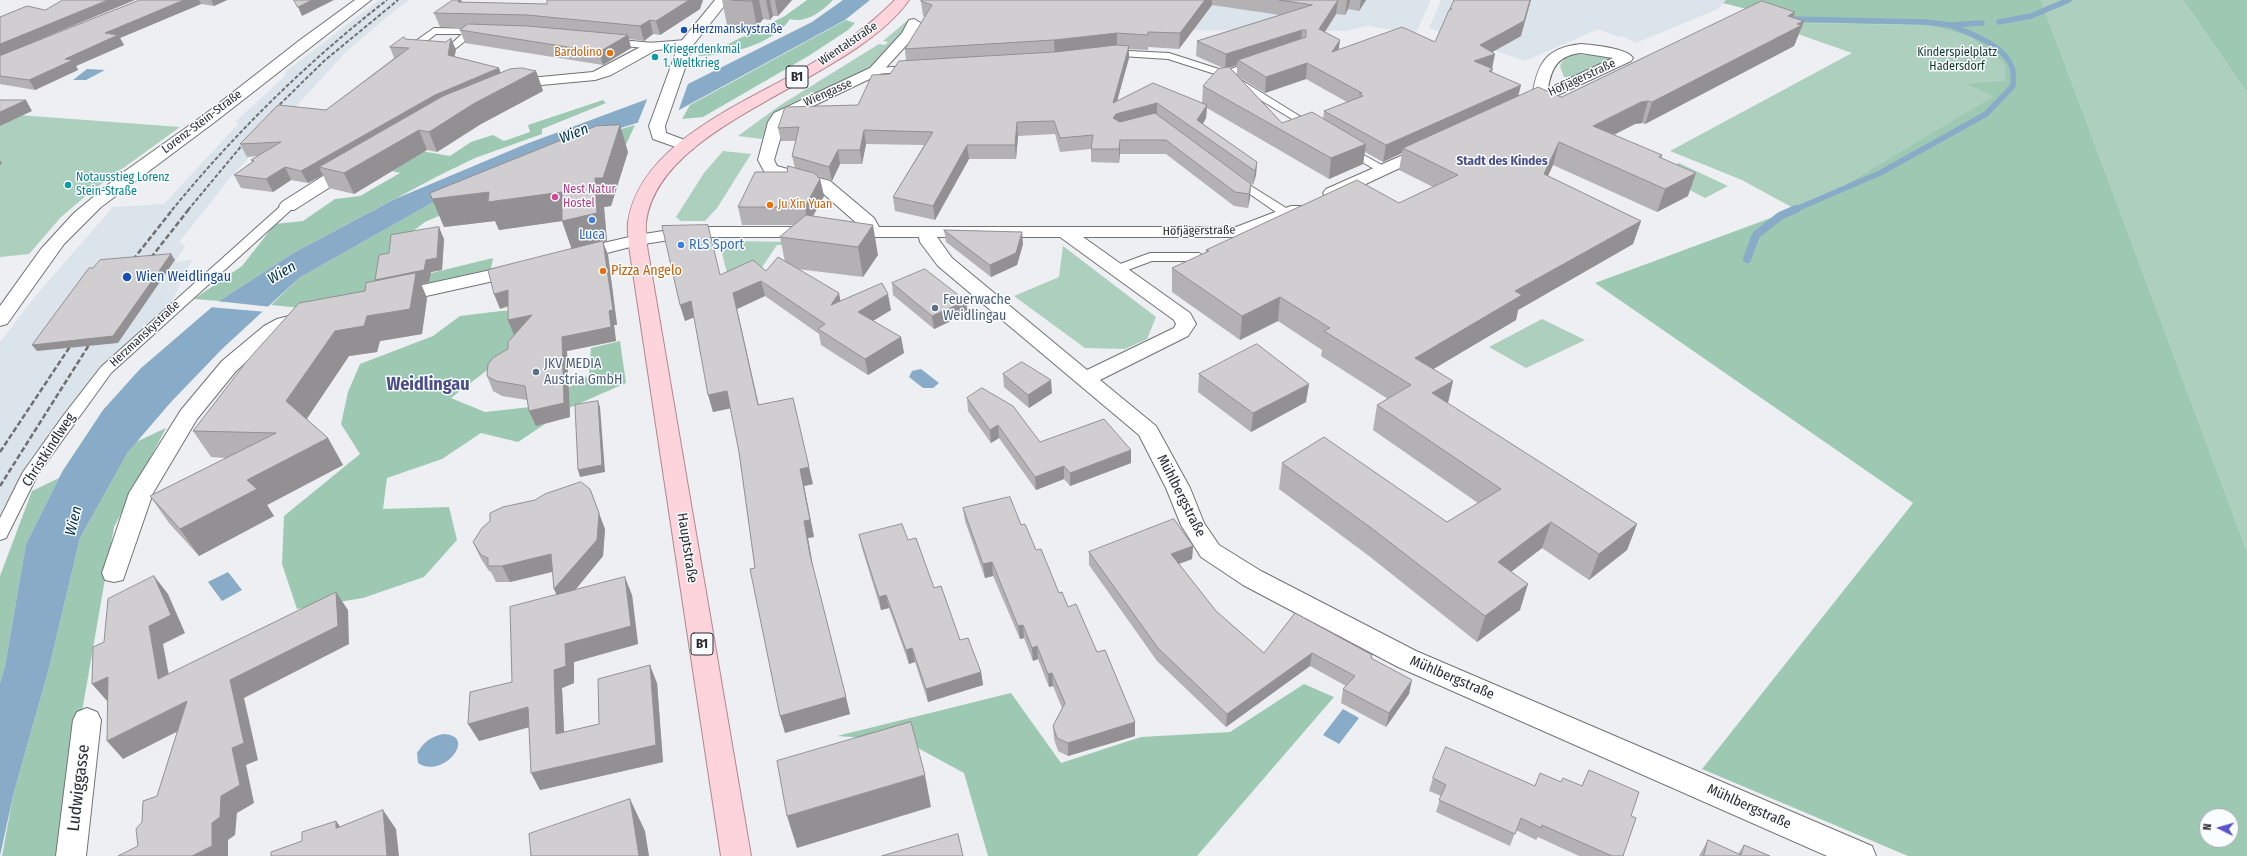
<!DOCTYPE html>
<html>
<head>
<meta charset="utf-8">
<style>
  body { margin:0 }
  #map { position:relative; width:2247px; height:856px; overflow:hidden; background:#edeff2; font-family:"Fira Sans Condensed",sans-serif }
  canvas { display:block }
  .north { position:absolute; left:2199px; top:808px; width:40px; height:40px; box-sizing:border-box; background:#fafdff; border:1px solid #a7a9ab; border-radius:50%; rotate:275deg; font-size:11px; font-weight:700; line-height:16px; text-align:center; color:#2b2c2d }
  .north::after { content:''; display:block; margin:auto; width:14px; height:18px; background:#5b54cc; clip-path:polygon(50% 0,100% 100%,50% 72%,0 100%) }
</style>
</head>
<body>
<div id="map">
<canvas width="2247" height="856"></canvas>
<div class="north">N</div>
</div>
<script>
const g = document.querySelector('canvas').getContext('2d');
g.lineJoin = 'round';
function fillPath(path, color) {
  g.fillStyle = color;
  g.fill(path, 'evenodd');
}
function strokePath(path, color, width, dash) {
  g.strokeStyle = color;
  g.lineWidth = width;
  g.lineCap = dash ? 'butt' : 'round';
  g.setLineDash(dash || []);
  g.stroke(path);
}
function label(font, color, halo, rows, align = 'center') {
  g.font = font + ' "Fira Sans Condensed",sans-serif';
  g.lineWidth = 3;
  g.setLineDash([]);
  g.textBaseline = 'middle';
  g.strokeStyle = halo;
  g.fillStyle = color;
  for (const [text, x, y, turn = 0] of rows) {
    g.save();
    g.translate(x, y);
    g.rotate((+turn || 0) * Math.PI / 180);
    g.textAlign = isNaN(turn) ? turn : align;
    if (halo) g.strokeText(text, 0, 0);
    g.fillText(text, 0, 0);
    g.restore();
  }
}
fillPath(new Path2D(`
  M 379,0 L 409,0 L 388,16 L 346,52 L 230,178 L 179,242 L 185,246 L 175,262 L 192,260 L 171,303 L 96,376 L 31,458 L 0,514 L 0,342 L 38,293 L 113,207 L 164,204 L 239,123 L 235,122 L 285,76 L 285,72 Z
  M 961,0 L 1431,0 L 1416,33 L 1368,26 L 1345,31 L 1163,30 Z
  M 1441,0 L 1726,0 L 1718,9 L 1636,43 L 1622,36 L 1619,37 L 1598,29 L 1525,61 L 1429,28 Z`), '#dbe3eb');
fillPath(new Path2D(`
  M 2041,0 L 2183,0 L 2247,93 L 2247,551 Z
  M 1755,19 L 1802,23 L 1928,25 L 1970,37 L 2005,65 L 2005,81 L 1995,96 L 1829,194 L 1795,209 L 1742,180 L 1670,151 L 1852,53 Z
  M 908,20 L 911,20 L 902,36 L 867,71 L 788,105 L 771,117 L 762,139 L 738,136 L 779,106 L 879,44 L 885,45 L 888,42 L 883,41 Z
  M 1566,54 L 1610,56 L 1615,58 L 1569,79 L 1564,77 L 1560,66 Z
  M 5,114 L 180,127 L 93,190 L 61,217 L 29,254 L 0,257 L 0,116 Z
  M 723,151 L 751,154 L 717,208 L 705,221 L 681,221 L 676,217 L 704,173 Z
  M 1679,163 L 1728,186 L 1705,198 L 1657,173 Z
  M 730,241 L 799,242 L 796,245 L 777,245 L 756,276 L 731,290 L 722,253 L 723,247 Z
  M 1063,246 L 1156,317 L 1147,339 L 1125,349 L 1085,348 L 1014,296 L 1059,277 Z
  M 1542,319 L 1585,340 L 1526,368 L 1489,347 Z`), '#adcfbe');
fillPath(new Path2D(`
  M 807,0 L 833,0 C 823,11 805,24 790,19 C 773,45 726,56 698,56 L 705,50 L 722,47 L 785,16 Z
  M 1726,0 L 2041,0 L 2247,551 L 2247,856 L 1908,856 L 1702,769 L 1913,503 L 1595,283 L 1795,209 L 1829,194 L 1994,96 L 1967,84 L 2005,81 L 2005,65 L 1970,37 L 1928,25 L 1802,23 L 1723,3 ZM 2207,816 L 2231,816 L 2231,840 L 2207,840 Z
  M 2183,0 L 2247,0 L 2247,93 Z
  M 846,20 L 855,23 L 848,30 L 810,55 L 703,117 L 682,119 L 690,105 Z
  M 603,100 L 606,103 L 542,129 L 542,134 L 475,158 L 440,175 L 295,252 L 219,301 L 194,299 L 242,266 L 275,224 L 303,221 L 335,199 L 360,196 L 400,173 L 367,165 L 399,147 L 450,156 L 471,142 L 493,135 L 504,141 L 530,132 L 528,125 Z
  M 635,125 L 624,149 L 509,185 L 425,222 L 393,246 L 378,286 L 493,258 L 491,269 L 312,309 L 271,305 L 299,278 L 453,191 L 562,146 Z
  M 543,310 L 524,351 L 486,371 L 451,398 L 485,412 L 539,406 L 589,375 L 591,348 L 620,341 L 626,383 L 569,408 L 518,442 L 481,433 L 442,459 L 387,478 L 383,509 L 449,507 L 457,540 L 424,577 L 363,598 L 297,609 L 282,564 L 284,516 L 360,454 L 341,424 L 348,392 L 360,364 L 433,336 L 460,316 L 501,311 Z
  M 166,428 L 114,527 L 57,856 L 2,856 L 13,796 L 49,668 L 80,538 L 128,452 L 136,442 Z
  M 59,478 L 26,544 L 5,666 L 0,683 L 0,576 L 32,491 Z
  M 1304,684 L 1334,697 L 1197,856 L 988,856 L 964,773 L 905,741 L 837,736 L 1011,693 L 1061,763 L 1141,737 L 1230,732 Z`), '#9dc9b3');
fillPath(new Path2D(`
  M 843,0 L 870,0 L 845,20 L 679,110 L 562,146 L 453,191 L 299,278 L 222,349 L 171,402 L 128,452 L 80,538 L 49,668 L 13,796 L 0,856 L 0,683 L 5,666 L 26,544 L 62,472 L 103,410 L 140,369 L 219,301 L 295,252 L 395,199 L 526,144 L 688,84 L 812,22 Z
  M 87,69 L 105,70 L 86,80 L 73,80 Z
  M 921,369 L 939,383 L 933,388 L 923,388 L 909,377 L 912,371 Z
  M 228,572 L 242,590 L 222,601 L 208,582 Z
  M 1343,709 L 1359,718 L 1339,744 L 1323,735 Z
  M 443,734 C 479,735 443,780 418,763 L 417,753 C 424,742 430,737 443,734 Z`), '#88abc7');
fillPath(new Path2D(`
  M 689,81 L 678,112 L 636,127 L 648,97 Z
  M 216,301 L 272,307 L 267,312 L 209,307 Z`), '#edeff2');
strokePath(new Path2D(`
  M 1791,19 L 1925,22 L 1950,25 L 1982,23
  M 1999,22 L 2031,16 L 2069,0
  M 1794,210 L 1880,173 L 1986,114 L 2013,86 C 2013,80 2014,73 2012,67 C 2003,44 1971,34 1950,25`), '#88abc7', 5.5);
strokePath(new Path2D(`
  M 1747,259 L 1756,235 L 1780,216 L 1796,209`), '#88abc7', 8);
const lane = new Path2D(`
  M 434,28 L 480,29 L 485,32 L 480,35 L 473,35 L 451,52 L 410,49 L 410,45 ZM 436,34 L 462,34 L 449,46 L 422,45 Z
  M 610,39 L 653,43 L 658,46 L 653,49 L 607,44 L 605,42 Z
  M 1109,50 L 1169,53 L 1225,71 L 1251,62 L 1259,62 L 1259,66 L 1233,75 L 1319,128 L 1314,131 L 1310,130 L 1221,76 L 1168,59 L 1106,55 L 1106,51 Z
  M 913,66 L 918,69 L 917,71 L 875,74 L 870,71 L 875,68 Z
  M 1346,145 L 1387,168 L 1389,170 L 1383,173 L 1379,172 L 1342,150 L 1340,148 Z
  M 1235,176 L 1291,211 L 1293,214 L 1291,217 L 1283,217 L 1231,181 L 1229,179 L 1231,177 Z
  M 288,202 L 294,206 L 292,209 L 111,373 L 38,474 L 6,538 L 0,540 L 0,518 L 23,472 L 63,416 L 101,367 L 284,203 Z
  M 1150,253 L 1199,253 L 1205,257 L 1199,261 L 1152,261 L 1117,274 L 1111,270 L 1112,267 Z`);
const street = new Path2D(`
  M 355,0 L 371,0 L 216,121 L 101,207 L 64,244 L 7,324 L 0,326 L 0,306 L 41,249 L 74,213 L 121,174 L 204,115 L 300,40 Z
  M 914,19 L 921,23 L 913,38 L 880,74 L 786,119 L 774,160 L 777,166 L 830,181 L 874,218 L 879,227 L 1236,227 L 1291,206 L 1303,206 L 1306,210 L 1303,214 L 1238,237 L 1083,237 L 1190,313 L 1196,324 L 1188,336 L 1100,380 L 1156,426 L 1190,488 L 1204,523 L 1219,545 L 1261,571 L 1416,651 L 1872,846 L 1876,856 L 1827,856 L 1398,667 L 1243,585 L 1201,557 L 1181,525 L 1166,488 L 1139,435 L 938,266 L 920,242 L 919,237 L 688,237 L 638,245 L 576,261 L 569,259 L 567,255 L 569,251 L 638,235 L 688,227 L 861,227 L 818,189 L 765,173 L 758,160 L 768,122 L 774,113 L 870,68 L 902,33 L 909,20 ZM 937,237 L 1060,237 L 1174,320 L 1176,324 L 1174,328 L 1087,370 L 952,258 Z
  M 686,40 L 693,44 L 691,47 L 656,50 L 611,75 L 595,80 L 509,88 L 504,87 L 502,84 L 504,81 L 509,80 L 593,72 L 648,43 Z
  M 1581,44 C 1593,45 1627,48 1633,58 L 1631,61 L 1530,108 L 1520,108 L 1517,105 L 1520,102 L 1532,96 C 1538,63 1545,48 1581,44 ZM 1581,53 L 1613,58 L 1548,89 C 1551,67 1559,55 1581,53 Z
  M 1428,144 L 1434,146 L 1436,149 L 1434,152 L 1338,197 L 1326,197 L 1323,193 L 1326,189 Z
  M 351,161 L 357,162 L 359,166 L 357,170 L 294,210 L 282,210 L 279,206 L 282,202 L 345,162 Z
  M 518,264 L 525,266 L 527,270 L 525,274 L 395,303 L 388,301 L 385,297 L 388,293 L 395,291 Z
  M 305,312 L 312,314 L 315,318 L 312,322 L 291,327 L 278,334 L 236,371 L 197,419 L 153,493 L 123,580 L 114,582 L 105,580 L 102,573 L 129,493 L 181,410 L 222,361 L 264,326 L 277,319 Z
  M 87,708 L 97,712 L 101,720 L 86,856 L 56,856 L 73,720 L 77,712 Z`);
const secondary = new Path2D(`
  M 715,0 L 729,0 L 693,45 L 665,126 L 666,133 L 693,143 L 695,146 L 693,149 L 687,151 L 653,139 L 649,126 L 679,44 Z`);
const primary = new Path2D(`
  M 895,0 L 909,0 C 851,83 660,120 646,222 C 645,230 647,238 647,246 L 751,856 L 721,856 L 629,246 C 629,238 627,230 628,222 C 640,145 738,106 797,72 C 833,52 866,29 895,0 Z`);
strokePath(lane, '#707275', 2);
strokePath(street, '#707275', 2);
strokePath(secondary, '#707275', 2);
strokePath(primary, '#b2878f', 2);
fillPath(lane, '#fff');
fillPath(street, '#fff');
fillPath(secondary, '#fff');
fillPath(primary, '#fdd4dc');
strokePath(new Path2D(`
  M 271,113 L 324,61 L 398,0
  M 172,210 C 236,132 307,62 387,0
  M 188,210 L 248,138`), '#6e7071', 2, [4, 2]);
strokePath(new Path2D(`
  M 146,264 L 189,209
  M 128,266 L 173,209
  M 0,452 L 75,339
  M 0,486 L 94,337`), '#6e7071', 2.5, [5.5, 2.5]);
fillPath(new Path2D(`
  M 140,0 L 227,0 L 214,6 L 201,4 L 120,38 L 124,45 L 76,66 L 78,70 L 35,90 L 0,84 L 0,56 Z
  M 722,0 L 792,0 L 778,16 L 773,16 L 770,20 L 763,19 L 757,27 L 727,25 Z
  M 923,0 L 1366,0 L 1359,11 L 1348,9 L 1345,15 L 1336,14 L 1325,32 L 1340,40 L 1338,50 L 1435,42 L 1450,9 L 1521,36 L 1492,52 L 1492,69 L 1493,69 L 1492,73 L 1518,95 L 1561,97 L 1793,17 L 1804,21 L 1794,46 L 1645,124 L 1642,123 L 1635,124 L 1614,135 L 1662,155 L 1662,158 L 1688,196 L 1657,212 L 1553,165 L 1548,176 L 1641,221 L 1633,244 L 1518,310 L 1516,320 L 1433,369 L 1453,381 L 1448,404 L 1637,524 L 1627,550 L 1589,580 L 1542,548 L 1511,572 L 1520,610 L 1477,642 L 1369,556 L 1279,489 L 1282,463 L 1447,522 L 1478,503 L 1373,430 L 1377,405 L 1388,399 L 1321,356 L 1322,350 L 1278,321 L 1240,340 L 1172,292 L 1172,268 L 1206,253 L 1206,250 L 1399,203 L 1433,187 L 1399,170 L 1402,153 L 1383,162 L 1365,152 L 1363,164 L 1329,179 L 1207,108 L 1206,118 L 1203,124 L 1257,162 L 1256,175 L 1253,185 L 1245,179 L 1250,198 L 1248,208 L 1234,206 L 1166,154 L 1120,154 L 1119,163 L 1091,162 L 1091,149 L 1060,152 L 1055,134 L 1018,136 L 1016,159 L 969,159 L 935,220 L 895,211 L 893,197 L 924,145 L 866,144 L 862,164 L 840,164 L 832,181 L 818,176 L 820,179 L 824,196 L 813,216 L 878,255 L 863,277 L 797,269 L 840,301 L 891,310 L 873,321 L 901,337 L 904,353 L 868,375 L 821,345 L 819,334 L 765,296 L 737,309 L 759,405 L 813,484 L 804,486 L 814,537 L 808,538 L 813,569 L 850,714 L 785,733 L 755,568 L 739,452 L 731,408 L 713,412 L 694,317 L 685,321 L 680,305 L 766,271 L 785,262 L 780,237 L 794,225 L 742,225 L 738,207 L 787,172 L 795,168 L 792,156 L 796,141 L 781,141 L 778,128 L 858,105 L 890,74 L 906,61 L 905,49 L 925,17 L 923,16 L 921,1 ZM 1212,5 L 1280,15 L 1197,41 L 1196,56 L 1223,68 L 1203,86 L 1202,103 L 1117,100 L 1129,58 L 1129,49 L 1148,50 L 1148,47 L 1179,49 ZM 1237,65 L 1237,74 L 1230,68 ZM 1239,77 L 1265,93 L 1306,79 L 1347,102 L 1324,111 L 1323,119 L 1282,123 Z
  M 462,2 L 700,9 L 660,35 L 653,34 L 644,41 L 629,39 L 631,48 L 603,65 L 465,43 L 460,30 L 463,27 L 440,27 L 434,13 Z
  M 405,39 L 456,50 L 454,57 L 499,68 L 500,73 L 536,71 L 543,91 L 481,124 L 437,152 L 427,150 L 354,194 L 329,188 L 323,175 L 308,183 L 291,180 L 273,192 L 241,188 L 234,175 L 252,162 L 251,160 L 258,156 L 247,157 L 240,144 L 326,110 L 394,58 L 390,47 Z
  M 628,152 L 611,206 L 604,207 L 607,241 L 603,242 L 608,255 L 617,325 L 614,325 L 616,341 L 567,351 L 570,417 L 536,426 L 529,411 L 527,400 L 502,396 L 493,391 L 487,376 L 508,349 L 515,334 L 514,335 L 508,320 L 508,306 L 500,309 L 572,249 L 562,221 L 499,230 L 495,221 L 444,227 Z
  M 944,230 L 1023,244 L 1017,265 L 991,277 L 946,242 Z
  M 444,239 L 442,270 L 431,272 L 429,282 L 421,284 L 427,298 L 422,334 L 380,341 L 377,352 L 349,356 L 307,419 L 328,438 L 343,465 L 267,505 L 274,516 L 199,556 L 169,523 L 150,496 L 226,458 L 211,457 L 193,431 L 376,281 L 375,280 L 389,253 Z
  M 892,283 L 968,313 L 934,329 L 893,295 Z
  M 1003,374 L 1052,393 L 1029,408 L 1004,387 Z
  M 1199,374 L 1306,402 L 1251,432 L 1198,392 Z
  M 967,398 L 1040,442 L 1131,463 L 1070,486 L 1064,479 L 1036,490 L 999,438 L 991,443 L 968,411 Z
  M 963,508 L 1021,525 L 1059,593 L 1097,652 L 1135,736 L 1068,756 L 1058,751 L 1054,739 L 1053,726 L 1062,708 L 1053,686 L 1049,687 L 1038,659 L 1033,661 L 1024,638 L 1020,639 L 993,576 L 985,578 L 965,521 Z
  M 605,529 L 603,556 L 575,590 L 632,595 L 638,644 L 574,662 L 574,683 L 562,688 L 564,732 L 599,724 L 657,683 L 663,762 L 540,790 L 529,727 L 479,741 L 512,682 L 557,595 L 554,589 L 553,572 L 510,582 L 496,582 L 491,572 L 489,571 L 481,559 L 473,542 Z
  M 859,535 L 908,540 L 960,640 L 981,672 L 983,685 L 928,702 L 915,662 L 909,664 L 889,608 L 881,610 L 862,548 Z
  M 1193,546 L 1192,559 L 1179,564 L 1216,611 L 1264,653 L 1295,613 L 1371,658 L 1409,694 L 1386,727 L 1341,703 L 1343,689 L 1346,686 L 1310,666 L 1226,727 L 1157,661 L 1089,565 L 1089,552 Z
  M 1589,770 L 1631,816 L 1623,856 L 1579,856 L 1538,837 L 1536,840 L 1516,830 L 1510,846 L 1436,812 L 1441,796 L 1429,791 L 1433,778 L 1534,786 L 1561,782 L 1582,786 Z
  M 1708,840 L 1738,854 L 1744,845 L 1770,856 L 1699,856 Z`), '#b3b1b4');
fillPath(new Path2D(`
  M 108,0 L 135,0 L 0,56 L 0,44 Z
  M 184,0 L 199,0 L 201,4 L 120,38 L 124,45 L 76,66 L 78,70 L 35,90 L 29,80 L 65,59 L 105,33 Z
  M 211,0 L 227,0 L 214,6 Z
  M 312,0 L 334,0 L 302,16 L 298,7 Z
  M 459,0 L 461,0 L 465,9 L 458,2 Z
  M 689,0 L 703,0 L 700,9 L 660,35 L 656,21 Z
  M 753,0 L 759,0 L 763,19 L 757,27 L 752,1 Z
  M 766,0 L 770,0 L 773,16 L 770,20 Z
  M 775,0 L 792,0 L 778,16 Z
  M 1205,0 L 1212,0 L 1212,5 L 1179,49 L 1180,33 Z
  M 1338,0 L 1336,14 L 1317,44 L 1319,29 Z
  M 1347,0 L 1350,0 L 1348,9 L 1345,15 Z
  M 1361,0 L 1366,0 L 1359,11 Z
  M 1530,0 L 1531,0 L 1521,36 L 1478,60 L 1495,54 L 1492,69 L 1474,61 L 1480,45 Z
  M 1795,12 L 1788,32 L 1788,16 Z
  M 650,20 L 653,34 L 644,41 L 640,26 Z
  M 1804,21 L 1794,46 L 1645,124 L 1652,102 Z
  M 1302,30 L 1301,45 L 1238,60 L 1237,65 L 1225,69 L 1226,54 Z
  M 1117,33 L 1117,49 L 1055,56 L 1054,40 Z
  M 628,35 L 631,48 L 603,65 L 599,52 Z
  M 451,38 L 456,50 L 452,67 L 448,55 Z
  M 1340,40 L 1338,55 L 1332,52 Z
  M 1129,46 L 1129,58 L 1113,116 L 1113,103 Z
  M 1307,63 L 1306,79 L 1265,93 L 1266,77 Z
  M 499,68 L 503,80 L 319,167 L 323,175 L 308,183 L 301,171 L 435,95 Z
  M 536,71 L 543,91 L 481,124 L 437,152 L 429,132 L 473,104 Z
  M 1521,85 L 1517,101 L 1403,148 L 1402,153 L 1383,162 L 1386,145 Z
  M 26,100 L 32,111 L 0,126 L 0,112 Z
  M 1648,101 L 1642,123 L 1635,124 L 1587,148 L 1593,126 L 1641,102 Z
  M 1157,103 L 1157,117 L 1116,128 L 1113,118 L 1116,114 Z
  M 1207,105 L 1206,118 L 1198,132 L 1197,120 Z
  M 1017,122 L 1018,136 L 1016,159 L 1015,145 Z
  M 620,125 L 628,152 L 611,206 L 604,207 L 607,241 L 603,242 L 608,255 L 617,325 L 614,325 L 616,341 L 567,351 L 570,417 L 536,426 L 529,411 L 562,337 L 609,311 L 572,250 L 562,221 L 499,230 L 495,221 L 444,227 L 432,199 L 595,178 Z
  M 419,130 L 427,150 L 354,194 L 344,173 Z
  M 864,130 L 866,144 L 862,164 L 860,150 Z
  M 1120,140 L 1120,154 L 1119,163 L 1119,149 Z
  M 1559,142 L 1553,165 L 1538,197 L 1544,174 Z
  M 1366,144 L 1363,164 L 1329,179 L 1331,158 Z
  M 967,145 L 969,159 L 935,220 L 933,206 Z
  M 838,150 L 840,164 L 832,181 L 829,167 Z
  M 0,160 L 2,164 L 0,165 Z
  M 1257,162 L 1256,175 L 1253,185 L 1255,171 Z
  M 285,167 L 291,180 L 273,192 L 266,179 Z
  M 1696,173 L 1688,196 L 1657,212 L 1665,189 Z
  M 820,179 L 824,196 L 808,225 L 805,207 Z
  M 1251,184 L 1250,198 L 1248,208 L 1249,194 Z
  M 1641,221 L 1633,244 L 1518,310 L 1516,320 L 1410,383 L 1415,358 L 1515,291 Z
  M 873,225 L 878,255 L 863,277 L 858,247 Z
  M 439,227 L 444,239 L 442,270 L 431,272 L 429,282 L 421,284 L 427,298 L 422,334 L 380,341 L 377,352 L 349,356 L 301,427 L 286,401 L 335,331 L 367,316 L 381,292 L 375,280 L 426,260 Z
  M 1022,232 L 1023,244 L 1017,265 L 991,277 L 990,265 Z
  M 171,254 L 175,260 L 118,343 L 37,351 L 32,345 Z
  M 761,281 L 765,296 L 737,309 L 762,422 L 733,293 Z
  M 508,290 L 514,304 L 500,309 L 494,294 Z
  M 839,293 L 842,309 L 831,305 Z
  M 888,294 L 891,310 L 861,328 L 858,312 Z
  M 1280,297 L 1278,321 L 1240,340 L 1242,316 Z
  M 691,301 L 695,317 L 685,321 L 680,305 Z
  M 966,301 L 968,313 L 934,329 L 932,316 Z
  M 532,315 L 538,329 L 514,335 L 508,320 Z
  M 901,337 L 904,353 L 868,375 L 865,359 Z
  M 1051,380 L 1052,393 L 1029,408 L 1028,395 Z
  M 1453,381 L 1447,406 L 1432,393 Z
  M 1309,384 L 1306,402 L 1251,432 L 1253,413 Z
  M 727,391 L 732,408 L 713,412 L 708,395 Z
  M 598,401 L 600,407 L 605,472 L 580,477 L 578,470 Z
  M 998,425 L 999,438 L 991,443 L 990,430 Z
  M 328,438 L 343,465 L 267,505 L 274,516 L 199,556 L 180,529 L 247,480 Z
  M 1131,450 L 1131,463 L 1070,486 L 1070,473 Z
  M 1064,466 L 1064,479 L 1036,490 L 1035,477 Z
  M 809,467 L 813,484 L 804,486 L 814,537 L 808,538 L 814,572 L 810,555 L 804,521 L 800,469 Z
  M 590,489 L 605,529 L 603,556 L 562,606 L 554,589 Z
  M 1551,522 L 1542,548 L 1490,588 L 1498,562 Z
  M 1637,524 L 1627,550 L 1589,580 L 1599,554 Z
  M 1193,546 L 1192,559 L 1170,567 L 1171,554 Z
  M 551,554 L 559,570 L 510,582 L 502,566 Z
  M 992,562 L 993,576 L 985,578 L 983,564 Z
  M 154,576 L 168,594 L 185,633 L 163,644 L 173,697 L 158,679 L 149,626 Z
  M 625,577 L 632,595 L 638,644 L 574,662 L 574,683 L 562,688 L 565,751 L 556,734 L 554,670 L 565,644 Z
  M 1528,584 L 1520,610 L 1477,642 L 1485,616 Z
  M 336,592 L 348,610 L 349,644 L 244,698 L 258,760 L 246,765 L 254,803 L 237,813 L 235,835 L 228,840 L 228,856 L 192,856 L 212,823 L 221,796 L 232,748 L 230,680 Z
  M 886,595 L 889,608 L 881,610 L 879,597 Z
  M 1023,625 L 1024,638 L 1020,639 L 1018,626 Z
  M 1037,646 L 1038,659 L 1033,661 L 1032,648 Z
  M 912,648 L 915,662 L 909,664 L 906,650 Z
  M 1312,653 L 1310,666 L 1226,727 L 1227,714 Z
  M 650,665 L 657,683 L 663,762 L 540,790 L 531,773 L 656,745 Z
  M 981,672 L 983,685 L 928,702 L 926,689 Z
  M 1052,673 L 1053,686 L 1049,687 L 1048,674 Z
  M 108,677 L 108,702 L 92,684 Z
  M 1412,680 L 1409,694 L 1386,727 L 1389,713 Z
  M 846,697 L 850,714 L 785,733 L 780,716 Z
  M 187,701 L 202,719 L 123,759 L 107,741 Z
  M 528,707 L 537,725 L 479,741 L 468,724 Z
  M 1135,722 L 1135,736 L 1068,756 L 1068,743 Z
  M 925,775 L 931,807 L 797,848 L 787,816 Z
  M 630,799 L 645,831 L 649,856 L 639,856 Z
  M 383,810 L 396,829 L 399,856 L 387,856 Z
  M 336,821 L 350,840 L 336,828 Z`), '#929092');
const building = new Path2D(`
  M 63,0 L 108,0 L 0,44 L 0,17 L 27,6 L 45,10 Z
  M 140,0 L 184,0 L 105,33 L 118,35 L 65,59 L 73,60 L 29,80 L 0,76 L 0,56 Z
  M 294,0 L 312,0 L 298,7 Z
  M 453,0 L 459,0 L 458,2 L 547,4 L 547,0 L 689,0 L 656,21 L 650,20 L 640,26 L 527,15 L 434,13 Z
  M 732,0 L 753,0 L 752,1 Z
  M 923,0 L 1205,0 L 1180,33 L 1148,32 L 1148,35 L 1117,33 L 1054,40 L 905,49 L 932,5 L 921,1 Z
  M 1279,0 L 1338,0 L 1319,29 L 1340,40 L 1332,52 L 1402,27 L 1435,42 L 1449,10 L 1452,9 L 1450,9 L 1454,0 L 1530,0 L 1524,21 L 1480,45 L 1495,54 L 1474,61 L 1493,69 L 1489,71 L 1521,85 L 1386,145 L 1324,111 L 1363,96 L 1359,94 L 1362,93 L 1307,63 L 1266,77 L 1238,60 L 1306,37 L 1306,30 L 1302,30 L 1226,54 L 1197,41 L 1312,5 Z
  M 1762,1 L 1795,12 L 1788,16 L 1804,21 L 1797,24 L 1802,25 L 1652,102 L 1648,101 L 1641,102 L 1593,126 L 1662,155 L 1659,157 L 1696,173 L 1665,189 L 1559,142 L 1544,174 L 1641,221 L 1515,291 L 1522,295 L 1415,358 L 1453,381 L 1432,393 L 1637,524 L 1599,554 L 1551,522 L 1498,562 L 1528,584 L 1485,616 L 1374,530 L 1282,463 L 1324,437 L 1447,522 L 1501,489 L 1377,405 L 1411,385 L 1324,331 L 1330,328 L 1280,297 L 1242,316 L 1172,268 L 1209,251 L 1206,250 L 1357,180 L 1399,203 L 1458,175 L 1403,148 L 1538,87 L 1561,97 Z
  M 468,24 L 528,26 L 628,35 L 599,52 L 460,30 Z
  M 404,37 L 405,39 L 446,42 L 451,38 L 448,55 L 499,68 L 435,95 L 301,171 L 285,167 L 266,179 L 234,175 L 254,161 L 251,160 L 281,142 L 240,144 L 278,105 L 326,110 L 409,48 L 390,47 Z
  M 1117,45 L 1129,46 L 1113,103 L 1153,83 L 1207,105 L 1197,120 L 1257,162 L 1255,171 L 1157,103 L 1116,114 L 1113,118 L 1120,122 L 1155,113 L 1251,184 L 1249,194 L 1235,192 L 1166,140 L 1120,140 L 1119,149 L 1091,149 L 1093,135 L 1060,138 L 1054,121 L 1017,122 L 1015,145 L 967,145 L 933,206 L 893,197 L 933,132 L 864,130 L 860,150 L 838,150 L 829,167 L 792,156 L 799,127 L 778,128 L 785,107 L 858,105 L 872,75 L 890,74 L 899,61 L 1055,52 Z
  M 1229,67 L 1282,123 L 1312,112 L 1366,144 L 1331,158 L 1203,86 L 1218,69 Z
  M 522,68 L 536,71 L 473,104 L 429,132 L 419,130 L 344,173 L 319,167 L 443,96 L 510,69 Z
  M 0,100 L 26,100 L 0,112 Z
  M 620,125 L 603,178 L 595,178 L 597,213 L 562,221 L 562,192 L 488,202 L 489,192 L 432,199 L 430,193 L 596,126 Z
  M 788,166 L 814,173 L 820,179 L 805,207 L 738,207 L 755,172 L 787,172 Z
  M 806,215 L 873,225 L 858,247 L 780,237 Z
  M 708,225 L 720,275 L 753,260 L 766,271 L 778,257 L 839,293 L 831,305 L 882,283 L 888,294 L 858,312 L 901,337 L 865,359 L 818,329 L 825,324 L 761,281 L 733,293 L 758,405 L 793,398 L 809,467 L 800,469 L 810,520 L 804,521 L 810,555 L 846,697 L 780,716 L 750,569 L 755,568 L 739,452 L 727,391 L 708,395 L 691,301 L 680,305 L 662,226 Z
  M 439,227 L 437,258 L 426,260 L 424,270 L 375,280 L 379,255 L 389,253 L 391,235 Z
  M 944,230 L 1022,232 L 1016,253 L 990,265 Z
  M 603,241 L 613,310 L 609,311 L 611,327 L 562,337 L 564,403 L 529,411 L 525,386 L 496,381 L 487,376 L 488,364 L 494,357 L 508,349 L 508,342 L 532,315 L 508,320 L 508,290 L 494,294 L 488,270 Z
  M 171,254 L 113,336 L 32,345 L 89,268 L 93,268 L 100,260 Z
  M 925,269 L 966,301 L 932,316 L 892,283 Z
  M 416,273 L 410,309 L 367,316 L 364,326 L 335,331 L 286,401 L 328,438 L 247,480 L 257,489 L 180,529 L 150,496 L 276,433 L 193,431 L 247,361 L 299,303 L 365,291 L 366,283 Z
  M 1257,344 L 1309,384 L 1253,413 L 1199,374 Z
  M 1022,362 L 1051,380 L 1028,395 L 1003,374 Z
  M 982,388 L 1013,406 L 1040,442 L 1104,419 L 1131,450 L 1070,473 L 1064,466 L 1035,477 L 998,425 L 990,430 L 967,398 Z
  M 598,401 L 602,465 L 578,470 L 575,405 Z
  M 581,482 L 590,489 L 599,513 L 597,540 L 554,589 L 551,554 L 502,566 L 488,566 L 488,558 L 481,555 L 473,542 L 482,528 L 490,521 L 490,513 L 503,507 L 535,500 L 545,494 Z
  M 1010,497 L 1021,525 L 1025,524 L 1036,550 L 1041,549 L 1059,593 L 1062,592 L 1068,607 L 1076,604 L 1097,652 L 1105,650 L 1135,722 L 1068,743 L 1057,738 L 1053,726 L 1065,703 L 1052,673 L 1048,674 L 1037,646 L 1032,648 L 1023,625 L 1018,626 L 992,562 L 983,564 L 963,508 Z
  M 1174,519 L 1193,546 L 1171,554 L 1216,611 L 1264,653 L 1295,613 L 1372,655 L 1371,658 L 1412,680 L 1389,713 L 1343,689 L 1355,676 L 1312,653 L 1227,714 L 1158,648 L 1089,552 Z
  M 902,524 L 908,540 L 916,538 L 934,588 L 941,586 L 960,640 L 968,638 L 981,672 L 926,689 L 912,648 L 906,650 L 886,595 L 879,597 L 859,535 Z
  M 154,576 L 171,615 L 149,626 L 158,679 L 336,592 L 338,626 L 230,680 L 244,743 L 232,748 L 240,785 L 221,796 L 220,817 L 212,823 L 212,846 L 192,856 L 118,856 L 138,846 L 136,829 L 142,822 L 143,801 L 157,796 L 187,701 L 107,741 L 108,677 L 92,684 L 93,647 L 104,642 L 108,599 Z
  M 625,577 L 631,626 L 565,644 L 566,666 L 554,670 L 556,734 L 599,724 L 598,679 L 650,665 L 656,745 L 531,773 L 528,707 L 468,724 L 470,692 L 512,682 L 510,607 Z
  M 911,722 L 925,775 L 787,816 L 777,761 Z
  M 1446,747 L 1535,786 L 1540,773 L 1561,782 L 1563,778 L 1582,786 L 1589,770 L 1639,792 L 1631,816 L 1636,818 L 1623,856 L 1612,856 L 1542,825 L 1541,828 L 1521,818 L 1515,834 L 1439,800 L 1446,785 L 1433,778 Z
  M 630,799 L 639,856 L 531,856 L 529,834 Z
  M 383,810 L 387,856 L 271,856 L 271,852 L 302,841 L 302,832 L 336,821 L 336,828 Z
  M 958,834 L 963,856 L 882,856 Z
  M 1708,840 L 1741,855 L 1744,845 L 1770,856 L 1704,856 Z`);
fillPath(building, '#d0ced1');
strokePath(building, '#929092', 1);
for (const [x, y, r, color] of [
  [684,30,4,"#1a4fb4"],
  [610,53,4,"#e8710a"],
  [655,57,4,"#0f9aa8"],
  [68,185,4,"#0f9aa8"],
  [555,197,4,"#d1479c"],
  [770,205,4,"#e8710a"],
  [592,220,4,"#3f7fe0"],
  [681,245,4,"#3f7fe0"],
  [603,271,4,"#e8710a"],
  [127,277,5,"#1a4fb4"],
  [935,308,4,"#5c6f8a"],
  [536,372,4,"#5c6f8a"]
]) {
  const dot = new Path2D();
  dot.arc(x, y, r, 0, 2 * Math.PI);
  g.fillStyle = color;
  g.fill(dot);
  strokePath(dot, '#fafdff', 1.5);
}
label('12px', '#164399', '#fafdff', [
  ["Herzmanskystraße",692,30]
], 'left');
label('12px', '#2b2c2d', '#fafdff', [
  ["Wientalstraße",848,44,-34],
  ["Hofjägerstraße",1582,78,-25],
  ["Wiengasse",828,93,-24],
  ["Lorenz-Stein-Straße",202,122,-37],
  ["Hofjägerstraße",1199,231,-1],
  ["Herzmanskystraße",145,334,-43]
]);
label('12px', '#0d838f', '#fafdff', [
  ["Kriegerdenkmal",663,50],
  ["1. Weltkrieg",663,64],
  ["Notausstieg Lorenz",76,178],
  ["Stein-Straße",76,192]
], 'left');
label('12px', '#c56008', '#fafdff', [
  ["Bardolino",602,53],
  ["Ju Xin Yuan",778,205,"left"]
], 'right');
label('12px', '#123828', '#fafdff', [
  ["Kinderspielplatz",1957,53],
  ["Hadersdorf",1957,67]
]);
label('12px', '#b23c85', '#fafdff', [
  ["Nest Natur",563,190],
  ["Hostel",563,204]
], 'left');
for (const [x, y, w] of [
  [797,77,22],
  [702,644,22]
]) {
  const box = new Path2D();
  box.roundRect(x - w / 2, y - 11, w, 22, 3);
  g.fillStyle = '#fafdff';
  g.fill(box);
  strokePath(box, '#2b2c2d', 1);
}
label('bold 13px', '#2b2c2d', null, [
  ["B1",797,77],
  ["B1",702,644]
]);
label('bold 13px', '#4c4e8c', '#fafdff', [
  ["Stadt des Kindes",1502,161]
]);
label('14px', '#366cbe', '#fafdff', [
  ["Luca",592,235],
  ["RLS Sport",689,245,"left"]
]);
label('14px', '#c56008', '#fafdff', [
  ["Pizza Angelo",611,271]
], 'left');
label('14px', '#164399', '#fafdff', [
  ["Wien Weidlingau",136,277]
], 'left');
label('14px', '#4e5e75', '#fafdff', [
  ["Feuerwache",943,300],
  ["Weidlingau",943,316],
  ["JKV MEDIA",544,364],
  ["Austria GmbH",544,380]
], 'left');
label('14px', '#2b2c2d', '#fafdff', [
  ["Christkindlweg",49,450,-57],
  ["Mühlbergstraße",1181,496,63],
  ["Hauptstraße",687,548,81],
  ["Mühlbergstraße",1452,678,23],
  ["Mühlbergstraße",1749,807,24]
]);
label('italic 15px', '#02314d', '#fafdff', [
  ["Wien",574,134,-22],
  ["Wien",282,273,-31],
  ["Wien",74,521,-76]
]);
label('17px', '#2b2c2d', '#fafdff', [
  ["Ludwiggasse",79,788,-83]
]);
label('bold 18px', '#4c4e8c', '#fafdff', [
  ["Weidlingau",428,385]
]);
</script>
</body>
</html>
